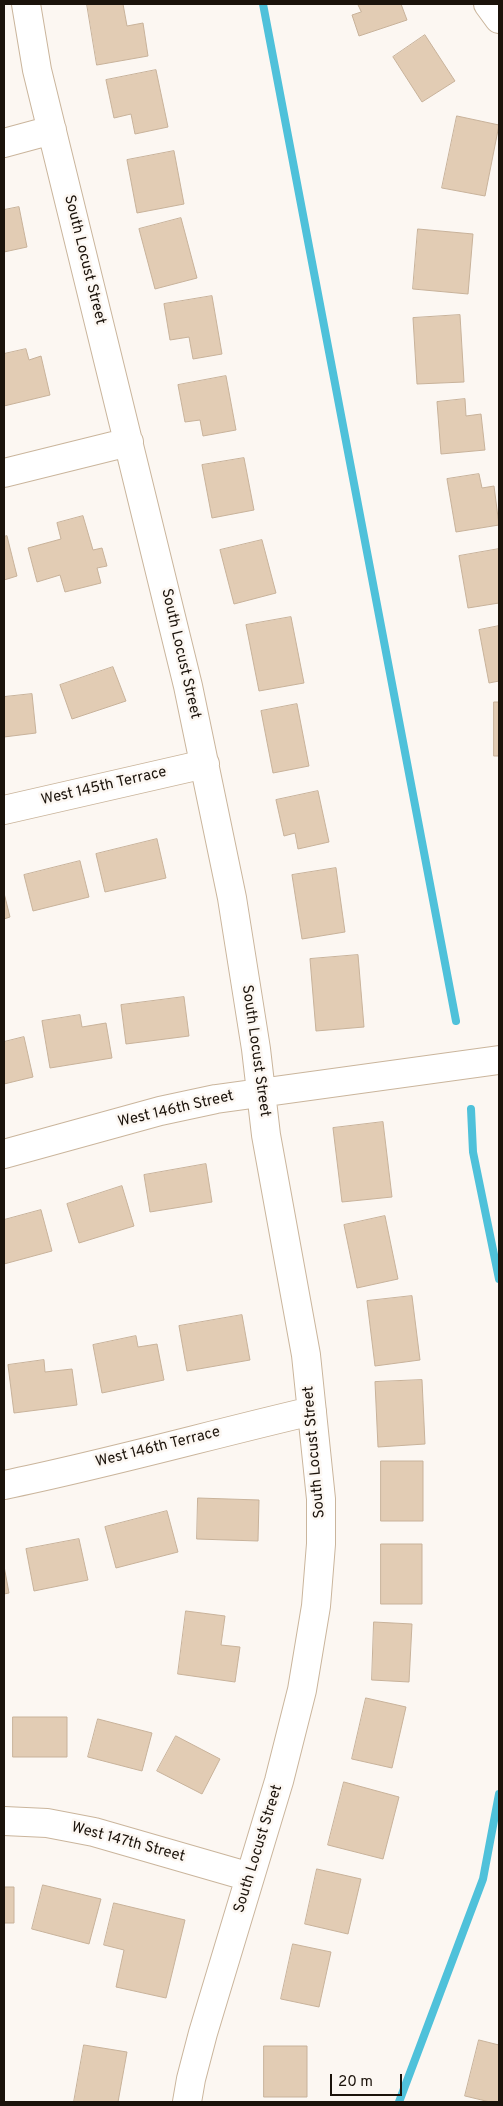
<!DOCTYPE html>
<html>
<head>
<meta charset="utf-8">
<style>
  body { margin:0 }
  #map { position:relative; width:503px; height:2106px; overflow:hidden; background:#fcf7f2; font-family:Overpass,sans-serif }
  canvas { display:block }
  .frame { position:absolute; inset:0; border:5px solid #1b130b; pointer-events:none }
  .scale { position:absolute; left:330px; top:2074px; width:72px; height:22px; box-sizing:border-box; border:2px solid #1b130b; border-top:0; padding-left:6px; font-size:15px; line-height:18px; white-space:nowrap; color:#1b130b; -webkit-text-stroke:4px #fcf7f2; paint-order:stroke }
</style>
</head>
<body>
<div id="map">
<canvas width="503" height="2106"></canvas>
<div class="frame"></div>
<div class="scale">20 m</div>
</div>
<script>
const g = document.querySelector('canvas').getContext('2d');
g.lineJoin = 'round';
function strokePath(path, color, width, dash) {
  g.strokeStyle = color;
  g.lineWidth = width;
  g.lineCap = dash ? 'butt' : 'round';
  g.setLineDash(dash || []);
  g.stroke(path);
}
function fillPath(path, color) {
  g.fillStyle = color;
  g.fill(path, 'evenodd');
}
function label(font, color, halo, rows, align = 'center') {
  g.font = font + ' Overpass,sans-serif';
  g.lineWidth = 5;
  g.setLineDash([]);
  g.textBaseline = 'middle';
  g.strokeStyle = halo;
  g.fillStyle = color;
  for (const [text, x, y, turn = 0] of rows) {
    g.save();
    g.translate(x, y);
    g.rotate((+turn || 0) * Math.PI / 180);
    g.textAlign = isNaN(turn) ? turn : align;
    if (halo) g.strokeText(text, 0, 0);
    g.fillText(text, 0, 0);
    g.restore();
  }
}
strokePath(new Path2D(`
  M 263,4 L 456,1021
  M 471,1109 L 473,1152 L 499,1279
  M 399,2102 L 483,1879 L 499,1794`), '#4fc1da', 8);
const building = new Path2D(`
  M 87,4 L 123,4 L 127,26 L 143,23 L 148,56 L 97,65 Z
  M 358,4 L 401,4 L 407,20 L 359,36 L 352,15 L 361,12 Z
  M 425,35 L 455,81 L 422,102 L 393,57 Z
  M 156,70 L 168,127 L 135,134 L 131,114 L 114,118 L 106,80 Z
  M 457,116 L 499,125 L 485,196 L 442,188 Z
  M 174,151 L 184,204 L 137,213 L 127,160 Z
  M 19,207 L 27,247 L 4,252 L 4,210 Z
  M 181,218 L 197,278 L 155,289 L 139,229 Z
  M 418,229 L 473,234 L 468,294 L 413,289 Z
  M 212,296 L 222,354 L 193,359 L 189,337 L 170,340 L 164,304 Z
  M 460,315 L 464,382 L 417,384 L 413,318 Z
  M 26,349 L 29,360 L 41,356 L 50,395 L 4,406 L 4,354 Z
  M 226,376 L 236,430 L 203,436 L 200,420 L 185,422 L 178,385 Z
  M 465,399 L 466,416 L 481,414 L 485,450 L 441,454 L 437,402 Z
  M 244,458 L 254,510 L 212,518 L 202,465 Z
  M 479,474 L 482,488 L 494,486 L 499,525 L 456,532 L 447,479 Z
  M 83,516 L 93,550 L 102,548 L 107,566 L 97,568 L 101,583 L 65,592 L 60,575 L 37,582 L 28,548 L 61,539 L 57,523 Z
  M 7,536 L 17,576 L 4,580 L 4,537 Z
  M 262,540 L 276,593 L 234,604 L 220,550 Z
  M 499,549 L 499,603 L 468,608 L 459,556 Z
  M 291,617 L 304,683 L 259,691 L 246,625 Z
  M 499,626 L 499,681 L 489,683 L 479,630 Z
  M 113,667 L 126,701 L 72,719 L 60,685 Z
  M 32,694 L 36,733 L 4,737 L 4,697 Z
  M 494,702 L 499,702 L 499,756 L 494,756 Z
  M 297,704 L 309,766 L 273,773 L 261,711 Z
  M 318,791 L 329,842 L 298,849 L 295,833 L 284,836 L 276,800 Z
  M 157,839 L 166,878 L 105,892 L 96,854 Z
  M 80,861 L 89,897 L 33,911 L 24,875 Z
  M 336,868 L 345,932 L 302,939 L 292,875 Z
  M 4,893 L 10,917 L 4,919 Z
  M 358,955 L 364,1027 L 316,1031 L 310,959 Z
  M 184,997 L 189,1036 L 126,1044 L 121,1005 Z
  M 80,1015 L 82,1027 L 106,1023 L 112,1058 L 50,1068 L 42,1021 Z
  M 24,1037 L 33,1077 L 4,1084 L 4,1042 Z
  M 383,1122 L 392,1197 L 342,1202 L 333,1128 Z
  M 206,1164 L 212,1202 L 150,1212 L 144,1175 Z
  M 122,1186 L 134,1226 L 79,1243 L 67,1204 Z
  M 41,1210 L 52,1251 L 4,1264 L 4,1220 Z
  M 385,1216 L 398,1279 L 357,1288 L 344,1225 Z
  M 412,1296 L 420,1360 L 375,1366 L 367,1301 Z
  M 242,1315 L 250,1360 L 187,1371 L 179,1326 Z
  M 136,1336 L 138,1347 L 157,1344 L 164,1380 L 102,1393 L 93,1345 Z
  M 44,1360 L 45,1372 L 72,1369 L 77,1405 L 14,1413 L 8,1365 Z
  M 422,1380 L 425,1444 L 378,1447 L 375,1382 Z
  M 381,1461 L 423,1461 L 423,1521 L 381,1521 Z
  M 198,1498 L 259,1500 L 258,1541 L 197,1539 Z
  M 167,1511 L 178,1552 L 116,1568 L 105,1527 Z
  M 79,1539 L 88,1580 L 34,1591 L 26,1549 Z
  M 381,1544 L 422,1544 L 422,1604 L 381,1604 Z
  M 4,1566 L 9,1593 L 4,1594 Z
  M 186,1611 L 225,1616 L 221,1645 L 240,1647 L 235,1682 L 178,1674 Z
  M 374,1622 L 412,1624 L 409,1682 L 372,1680 Z
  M 366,1698 L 406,1707 L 392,1768 L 352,1759 Z
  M 13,1717 L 67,1717 L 67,1757 L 13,1757 Z
  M 98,1719 L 152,1733 L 142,1771 L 88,1757 Z
  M 176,1736 L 220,1759 L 202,1794 L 157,1771 Z
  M 344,1782 L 399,1797 L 383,1859 L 328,1845 Z
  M 317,1869 L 361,1879 L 348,1934 L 305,1924 Z
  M 43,1885 L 101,1899 L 89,1944 L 32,1929 Z
  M 4,1887 L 14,1887 L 14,1923 L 4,1923 Z
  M 114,1903 L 185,1920 L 166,1998 L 116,1987 L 124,1950 L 104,1945 Z
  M 293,1944 L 331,1952 L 319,2007 L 281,1999 Z
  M 479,2040 L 499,2045 L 499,2102 L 490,2102 L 465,2096 Z
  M 84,2045 L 127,2052 L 118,2102 L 74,2102 Z
  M 264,2046 L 307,2046 L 307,2097 L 264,2097 Z`);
fillPath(building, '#e2ccb4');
strokePath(building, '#c8b29a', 1);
const minor = new Path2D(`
  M 26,4 L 37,70 L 188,686 L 232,898 L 256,1049 L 266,1135 L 306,1355 L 321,1499 L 321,1544 L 316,1606 L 302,1690 L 279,1781 L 203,2033 L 191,2079 L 187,2102
  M 488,4 L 499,19
  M 4,143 L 52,130
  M 4,473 L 129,442
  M 4,810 L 205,764
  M 4,1154 L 160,1111 L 216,1099 L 499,1060
  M 4,1485 C 107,1464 209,1435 312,1411
  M 4,1821 L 47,1823 L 94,1832 L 250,1877`);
strokePath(minor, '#cab59c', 30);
strokePath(minor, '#fff', 28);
label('15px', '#1b130b', '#fcf7f2', [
  ["South Locust Street",84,260,76],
  ["South Locust Street",180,654,77],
  ["West 145th Terrace",104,787,-13],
  ["South Locust Street",255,1051,82],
  ["West 146th Street",176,1110,-13],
  ["West 146th Terrace",158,1448,-14],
  ["South Locust Street",315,1452,-95],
  ["West 147th Street",128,1843,15],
  ["South Locust Street",259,1849,-73]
]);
</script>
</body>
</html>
